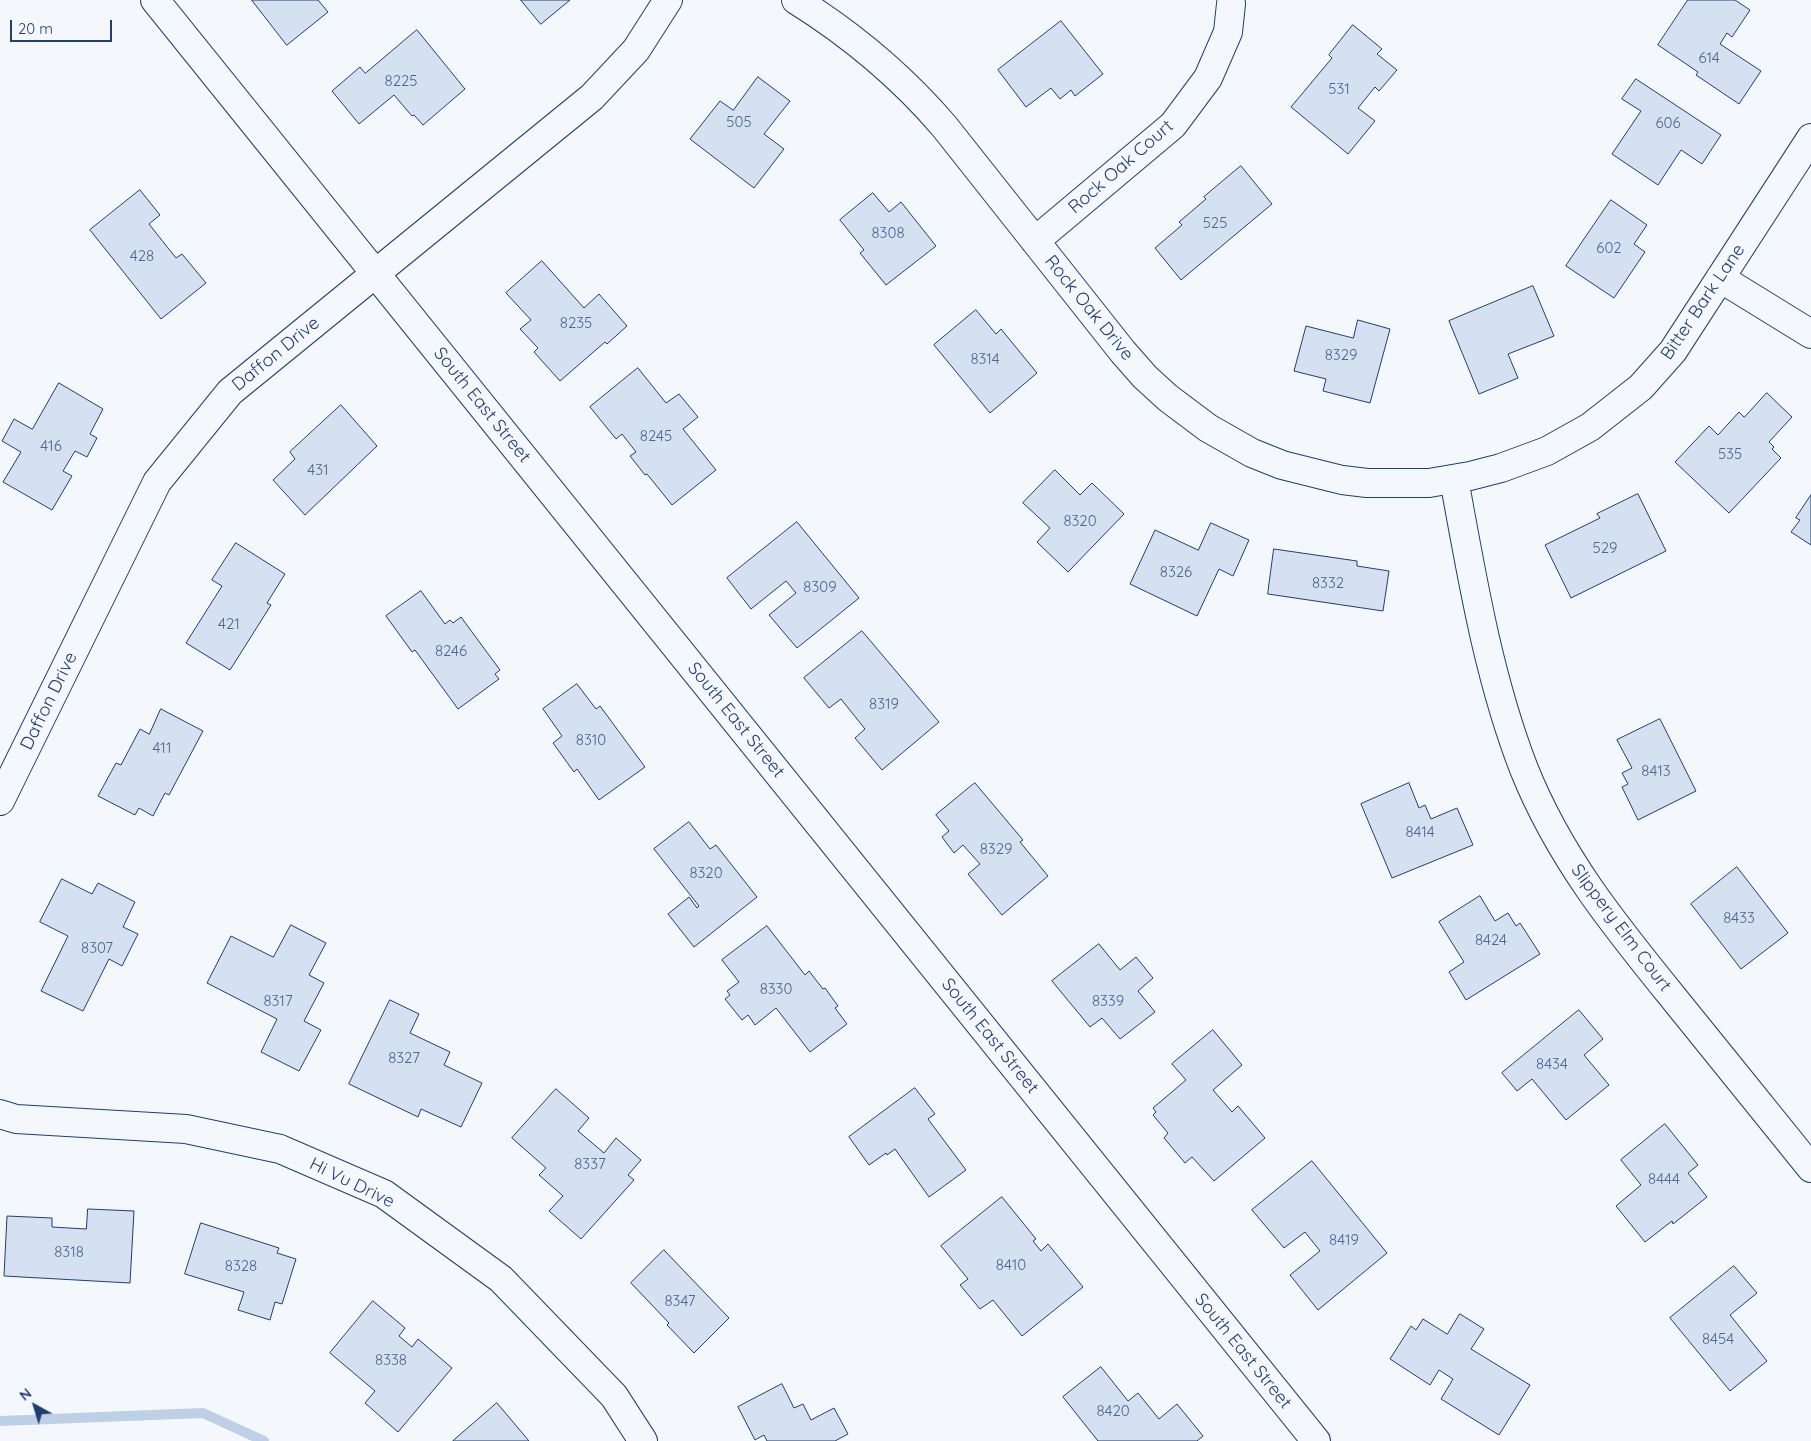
<!DOCTYPE html>
<html>
<head>
<meta charset="utf-8">
<style>
  body { margin:0 }
  #map { position:relative; width:1811px; height:1441px; overflow:hidden; background:#f4f7fb; font-family:Quicksand,sans-serif }
  canvas { display:block }
  .north { position:absolute; left:10px; top:1381px; width:50px; height:50px; -webkit-text-stroke:4px #f4f7fb; paint-order:stroke; rotate:321deg; font-size:14px; font-weight:700; line-height:20px; text-align:center; color:#1d3f73 }
  .north::after { content:''; display:block; margin:auto; width:18px; height:22px; background:#1d3f73; clip-path:polygon(50% 0,100% 100%,50% 72%,0 100%) }
  .scale { position:absolute; left:10px; top:20px; width:102px; height:22px; box-sizing:border-box; border:2px solid #1d3f73; border-top:0; padding-left:6px; font-size:15px; line-height:18px; white-space:nowrap; color:#1d3f73; -webkit-text-stroke:4px #f4f7fb; paint-order:stroke }
</style>
</head>
<body>
<div id="map">
<canvas width="1811" height="1441"></canvas>
<div class="north">N</div>
<div class="scale">20 m</div>
</div>
<script>
const g = document.querySelector('canvas').getContext('2d');
g.lineJoin = 'round';
function strokePath(path, color, width, dash) {
  g.strokeStyle = color;
  g.lineWidth = width;
  g.lineCap = dash ? 'butt' : 'round';
  g.setLineDash(dash || []);
  g.stroke(path);
}
function fillPath(path, color) {
  g.fillStyle = color;
  g.fill(path, 'evenodd');
}
function label(font, color, halo, rows, align = 'center') {
  g.font = font + ' Quicksand,sans-serif';
  g.lineWidth = 4;
  g.setLineDash([]);
  g.textBaseline = 'middle';
  g.strokeStyle = halo;
  g.fillStyle = color;
  for (const [text, x, y, turn = 0] of rows) {
    g.save();
    g.translate(x, y);
    g.rotate((+turn || 0) * Math.PI / 180);
    g.textAlign = isNaN(turn) ? turn : align;
    if (halo) g.strokeText(text, 0, 0);
    g.fillText(text, 0, 0);
    g.restore();
  }
}
strokePath(new Path2D(`
  M 0,1421 L 203,1413 L 264,1441`), '#bed0e5', 10);
const building = new Path2D(`
  M 252,0 L 318,0 L 328,12 L 287,45 Z
  M 521,0 L 570,0 L 541,24 Z
  M 1688,0 L 1735,0 L 1750,10 L 1732,37 L 1727,33 L 1720,44 L 1761,71 L 1739,104 L 1696,75 L 1698,72 L 1658,45 Z
  M 1061,21 L 1103,74 L 1075,96 L 1071,90 L 1060,99 L 1051,88 L 1026,107 L 998,70 Z
  M 1353,25 L 1382,49 L 1377,54 L 1397,70 L 1379,91 L 1375,87 L 1358,108 L 1375,121 L 1348,154 L 1291,107 L 1332,58 L 1329,55 Z
  M 417,30 L 465,89 L 423,125 L 414,115 L 412,116 L 394,95 L 359,124 L 332,91 L 360,67 L 365,73 Z
  M 758,77 L 790,101 L 764,134 L 784,149 L 754,188 L 690,139 L 720,101 L 733,110 Z
  M 1636,79 L 1721,135 L 1702,164 L 1681,150 L 1658,185 L 1612,154 L 1641,111 L 1622,99 Z
  M 1241,166 L 1272,204 L 1181,280 L 1155,248 L 1182,225 L 1179,222 L 1206,199 L 1204,197 Z
  M 140,190 L 160,215 L 149,224 L 176,258 L 182,254 L 206,283 L 161,319 L 90,230 Z
  M 873,193 L 889,212 L 901,202 L 936,246 L 886,285 L 860,253 L 864,250 L 840,220 Z
  M 1611,200 L 1647,225 L 1634,244 L 1645,252 L 1614,298 L 1566,266 Z
  M 542,261 L 584,308 L 599,294 L 627,326 L 607,344 L 605,342 L 560,381 L 534,352 L 538,348 L 520,329 L 531,320 L 506,293 Z
  M 1533,286 L 1554,336 L 1508,354 L 1518,378 L 1479,394 L 1449,321 Z
  M 976,310 L 996,334 L 1001,329 L 1037,373 L 990,413 L 934,345 Z
  M 1358,320 L 1390,329 L 1370,403 L 1323,391 L 1326,379 L 1294,371 L 1306,326 L 1353,338 Z
  M 638,368 L 666,403 L 679,394 L 698,417 L 683,429 L 716,470 L 672,505 L 647,474 L 645,475 L 630,456 L 636,452 L 622,434 L 616,439 L 590,407 Z
  M 59,383 L 103,409 L 90,434 L 97,438 L 87,457 L 75,451 L 63,471 L 72,476 L 52,510 L 3,482 L 21,452 L 2,441 L 14,419 L 32,429 Z
  M 1767,393 L 1792,417 L 1769,442 L 1774,447 L 1772,449 L 1781,458 L 1729,513 L 1675,462 L 1709,426 L 1718,435 L 1739,412 L 1744,417 Z
  M 341,405 L 377,446 L 305,515 L 273,480 L 295,459 L 290,452 Z
  M 1055,470 L 1080,495 L 1092,483 L 1124,514 L 1068,572 L 1037,542 L 1050,528 L 1023,503 Z
  M 1638,494 L 1666,551 L 1571,598 L 1545,545 L 1600,518 L 1597,514 Z
  M 1811,495 L 1811,545 L 1791,532 L 1800,520 L 1796,518 Z
  M 797,522 L 859,598 L 797,648 L 769,615 L 796,593 L 786,581 L 751,609 L 727,578 Z
  M 1211,523 L 1249,540 L 1233,576 L 1219,569 L 1197,616 L 1130,584 L 1155,530 L 1198,550 Z
  M 236,543 L 285,574 L 267,603 L 271,605 L 230,670 L 186,643 L 222,586 L 212,580 Z
  M 1274,549 L 1357,561 L 1357,566 L 1389,571 L 1383,611 L 1268,594 Z
  M 421,591 L 445,624 L 450,620 L 453,623 L 461,617 L 500,670 L 495,674 L 499,679 L 458,709 L 415,650 L 412,652 L 386,616 Z
  M 862,631 L 939,722 L 882,770 L 855,738 L 865,729 L 841,699 L 829,708 L 804,678 Z
  M 577,684 L 596,709 L 600,706 L 645,767 L 599,800 L 577,769 L 574,772 L 553,743 L 562,736 L 543,709 Z
  M 161,709 L 203,731 L 169,795 L 165,793 L 153,816 L 139,808 L 135,815 L 98,796 L 116,763 L 121,765 L 140,729 L 149,734 Z
  M 1660,719 L 1696,791 L 1638,820 L 1622,787 L 1628,784 L 1622,773 L 1632,768 L 1617,740 Z
  M 975,783 L 1023,840 L 1020,842 L 1048,876 L 1002,915 L 968,874 L 980,864 L 963,845 L 954,853 L 942,837 L 949,831 L 936,815 Z
  M 1409,783 L 1419,808 L 1425,805 L 1431,819 L 1457,808 L 1473,845 L 1392,878 L 1361,804 Z
  M 689,822 L 710,849 L 716,845 L 757,897 L 694,947 L 668,914 L 689,897 L 697,908 L 699,906 L 654,849 Z
  M 1737,867 L 1788,933 L 1741,969 L 1691,904 Z
  M 62,879 L 92,894 L 98,883 L 135,902 L 123,927 L 138,934 L 122,966 L 109,959 L 83,1011 L 41,991 L 68,936 L 40,922 Z
  M 1480,896 L 1495,921 L 1508,913 L 1516,926 L 1520,923 L 1540,954 L 1466,1000 L 1449,972 L 1464,962 L 1439,922 Z
  M 291,925 L 326,943 L 309,975 L 324,983 L 304,1021 L 321,1030 L 299,1071 L 261,1052 L 277,1019 L 207,983 L 231,936 L 273,957 Z
  M 767,926 L 805,975 L 809,971 L 823,989 L 825,988 L 838,1006 L 835,1008 L 847,1024 L 810,1052 L 776,1008 L 755,1025 L 748,1015 L 742,1020 L 725,999 L 730,995 L 727,991 L 739,982 L 722,960 Z
  M 1099,944 L 1120,970 L 1136,957 L 1153,978 L 1138,991 L 1155,1012 L 1120,1039 L 1102,1018 L 1090,1027 L 1052,981 Z
  M 390,1000 L 419,1014 L 410,1033 L 450,1052 L 444,1065 L 482,1083 L 461,1127 L 421,1109 L 418,1117 L 349,1084 Z
  M 1579,1010 L 1603,1039 L 1584,1055 L 1609,1085 L 1566,1120 L 1532,1079 L 1517,1091 L 1502,1073 Z
  M 1213,1030 L 1242,1065 L 1213,1090 L 1232,1112 L 1238,1106 L 1265,1138 L 1214,1181 L 1192,1157 L 1185,1163 L 1164,1138 L 1168,1133 L 1153,1115 L 1156,1112 L 1153,1108 L 1186,1080 L 1172,1064 Z
  M 915,1088 L 935,1114 L 928,1119 L 966,1170 L 929,1197 L 895,1149 L 887,1155 L 886,1153 L 869,1165 L 849,1137 Z
  M 556,1089 L 589,1118 L 578,1131 L 604,1153 L 616,1138 L 641,1160 L 628,1175 L 634,1180 L 581,1239 L 549,1211 L 563,1196 L 539,1175 L 546,1168 L 512,1138 Z
  M 1665,1124 L 1698,1165 L 1688,1173 L 1707,1197 L 1673,1224 L 1672,1221 L 1645,1242 L 1616,1206 L 1641,1185 L 1621,1160 Z
  M 1312,1161 L 1387,1253 L 1318,1310 L 1290,1275 L 1320,1251 L 1305,1232 L 1284,1248 L 1252,1210 Z
  M 1002,1197 L 1036,1239 L 1033,1241 L 1041,1251 L 1048,1244 L 1083,1287 L 1022,1336 L 993,1300 L 980,1309 L 960,1285 L 968,1279 L 941,1246 Z
  M 88,1209 L 134,1211 L 130,1283 L 4,1276 L 7,1216 L 52,1218 L 52,1227 L 86,1229 Z
  M 201,1223 L 279,1248 L 277,1253 L 296,1259 L 282,1304 L 275,1302 L 270,1320 L 238,1310 L 244,1292 L 185,1274 Z
  M 664,1250 L 729,1318 L 694,1353 L 667,1325 L 669,1323 L 631,1283 Z
  M 1734,1266 L 1757,1293 L 1730,1315 L 1767,1361 L 1730,1391 L 1670,1318 Z
  M 373,1301 L 405,1328 L 399,1336 L 412,1347 L 418,1339 L 452,1368 L 398,1432 L 365,1403 L 375,1391 L 330,1353 Z
  M 1460,1314 L 1484,1329 L 1471,1349 L 1530,1385 L 1499,1435 L 1441,1399 L 1453,1379 L 1439,1370 L 1430,1385 L 1390,1359 L 1411,1326 L 1416,1330 L 1423,1319 L 1447,1334 Z
  M 1101,1367 L 1128,1401 L 1138,1393 L 1159,1419 L 1177,1404 L 1203,1436 L 1197,1441 L 1098,1441 L 1063,1397 Z
  M 782,1384 L 794,1408 L 803,1404 L 811,1420 L 834,1408 L 848,1434 L 835,1441 L 767,1441 L 764,1435 L 755,1440 L 738,1407 Z
  M 497,1403 L 529,1441 L 453,1441 Z`);
fillPath(building, '#d5e0f0');
strokePath(building, '#1d3f73', 1);
const street = new Path2D(`
  M 155,0 L 1316,1441
  M 796,0 C 852,35 901,76 944,126 L 1123,352 L 1145,377 L 1168,398 L 1208,428 L 1252,453 L 1282,465 L 1342,480 L 1367,483 L 1429,483 L 1470,476 L 1501,468 L 1547,451 L 1590,427 L 1641,387 L 1673,351 L 1811,138
  M 1035,241 L 1173,125 L 1208,78 L 1228,32 L 1231,4
  M 1720,278 L 1811,334
  M 1454,479 C 1472,577 1488,676 1524,769 C 1560,859 1616,927 1676,1001 C 1721,1057 1766,1112 1811,1168
  M 0,801 L 157,482 L 230,392 L 592,97 L 636,50 L 668,0
  M 0,1114 L 16,1119 L 186,1129 L 280,1149 L 384,1194 L 501,1279 L 614,1396 L 643,1441`);
strokePath(street, '#1d3f73', 30);
strokePath(street, '#f4f7fb', 28);
label('15px', '#4b6792', null, [
  ["614",1709,58],
  ["8225",401,81],
  ["531",1339,89],
  ["505",739,122],
  ["606",1668,123],
  ["525",1215,223],
  ["8308",888,233],
  ["602",1609,248],
  ["428",142,256],
  ["8235",576,323],
  ["8329",1341,355],
  ["8314",985,359],
  ["8245",656,436],
  ["416",51,446],
  ["535",1730,454],
  ["431",318,470],
  ["8320",1080,521],
  ["529",1605,548],
  ["8326",1176,572],
  ["8332",1328,583],
  ["8309",820,587],
  ["421",229,624],
  ["8246",451,651],
  ["8319",884,704],
  ["8310",591,740],
  ["411",162,748],
  ["8413",1656,771],
  ["8414",1420,832],
  ["8329",996,849],
  ["8320",706,873],
  ["8433",1739,918],
  ["8424",1491,940],
  ["8307",97,948],
  ["8330",776,989],
  ["8317",278,1001],
  ["8339",1108,1001],
  ["8327",404,1058],
  ["8434",1552,1064],
  ["8337",590,1164],
  ["8444",1664,1179],
  ["8419",1344,1240],
  ["8318",69,1252],
  ["8410",1011,1265],
  ["8328",241,1266],
  ["8347",680,1301],
  ["8454",1718,1339],
  ["8338",391,1360],
  ["8420",1113,1411]
]);
label('18px', '#1d3f73', '#f4f7fb', [
  ["Rock Oak Court",1121,167,-41],
  ["Bitter Bark Lane",1703,302,-56],
  ["Rock Oak Drive",1089,308,51],
  ["Daffon Drive",276,354,-39],
  ["South East Street",482,405,51],
  ["Daffon Drive",49,701,-64],
  ["South East Street",736,720,51],
  ["Slippery Elm Court",1621,928,53],
  ["South East Street",990,1036,51],
  ["Hi Vu Drive",352,1183,26],
  ["South East Street",1243,1351,51]
]);
</script>
</body>
</html>
